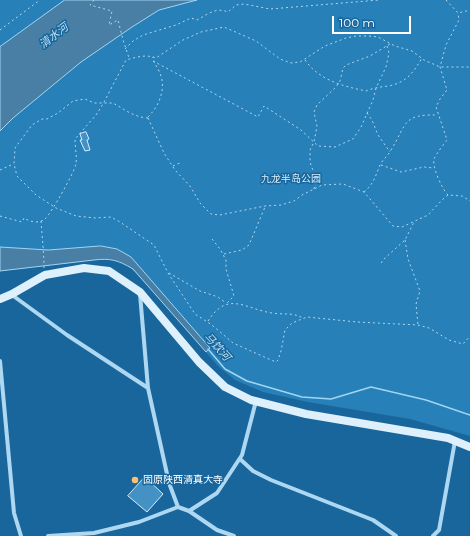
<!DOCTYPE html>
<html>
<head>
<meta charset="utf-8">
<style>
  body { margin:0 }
  #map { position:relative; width:470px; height:536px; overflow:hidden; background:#18669c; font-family:Montserrat,sans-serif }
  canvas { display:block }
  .scale { position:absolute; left:332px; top:16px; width:79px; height:18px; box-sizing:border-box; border:2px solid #fff; border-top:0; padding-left:5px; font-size:12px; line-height:14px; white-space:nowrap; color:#fff; -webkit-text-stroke:3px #18669c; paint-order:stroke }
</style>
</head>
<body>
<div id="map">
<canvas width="470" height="536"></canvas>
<div class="scale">100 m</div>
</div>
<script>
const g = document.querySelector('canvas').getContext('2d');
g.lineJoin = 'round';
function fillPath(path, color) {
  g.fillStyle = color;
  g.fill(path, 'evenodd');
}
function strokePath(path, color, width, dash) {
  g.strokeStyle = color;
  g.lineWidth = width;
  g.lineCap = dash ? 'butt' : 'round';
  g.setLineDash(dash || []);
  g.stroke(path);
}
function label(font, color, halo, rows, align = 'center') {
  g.font = font + ' Montserrat,"Noto Sans SC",sans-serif';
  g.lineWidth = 3;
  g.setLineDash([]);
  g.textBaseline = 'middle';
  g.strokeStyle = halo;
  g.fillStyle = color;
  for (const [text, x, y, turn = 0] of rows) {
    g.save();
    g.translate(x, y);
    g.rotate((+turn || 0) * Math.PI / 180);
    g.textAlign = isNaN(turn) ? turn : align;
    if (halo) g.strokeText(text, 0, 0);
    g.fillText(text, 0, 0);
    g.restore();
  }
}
fillPath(new Path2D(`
  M 0,0 L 470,0 L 470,436 L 410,419 L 308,402 L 263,392 L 235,380 L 218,366 L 146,284 L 125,262 L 111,258 L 0,271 Z`), '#2780b8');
const water = new Path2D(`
  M 65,0 L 197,0 L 159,10 L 132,27 L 81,62 L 13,118 L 0,131 L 0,47 Z
  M 101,246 L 117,249 L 131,257 L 210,348 L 206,352 L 133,269 C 118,260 110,258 94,260 L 0,271 L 0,247 L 48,250 Z`);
fillPath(water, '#497fa4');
strokePath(water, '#a1d5f4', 1);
strokePath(new Path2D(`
  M 208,349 L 225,369 L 247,381 L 302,397 L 331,399 L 371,387 L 426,400 L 470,415`), '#a1d5f4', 1.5);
const building = new Path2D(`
  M 86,132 L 89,139 L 87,140 L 90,150 L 85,151 L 80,140 L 82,140 L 80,134 Z
  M 145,477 L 163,494 L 147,512 L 128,496 Z`);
fillPath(building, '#4492c4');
strokePath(building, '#d6edfc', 1);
strokePath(new Path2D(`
  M 94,0 L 90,5 L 112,11 L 109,25 L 118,20 L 123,40 L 129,58
  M 446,0 L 458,13 L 470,10
  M 0,30 L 40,0
  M 125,49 L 133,41 L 143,35 L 176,25 L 191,18 L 197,20 C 208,14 216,7 228,12 L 236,5 L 244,4 L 270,9 L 379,0
  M 305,60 C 319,80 342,86 366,91 C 373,88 380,87 388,86 C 406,83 413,73 422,58
  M 153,61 L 258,117 L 264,106 L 301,130 L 318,146 L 335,147 L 353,139 L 361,127 L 373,100 L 376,88 L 386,67 L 389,53 L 387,46
  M 367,113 L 372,120 L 378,135 L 390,152
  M 148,117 C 160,105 167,87 159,71 C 157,66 153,63 153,57
  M 148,118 L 140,117 L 130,113 L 113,103 L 94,103 L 85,99 L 73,101 L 58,113 L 47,119 L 42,119 L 32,125 L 15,148 L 14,164 L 17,176 L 36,195 L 56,208 L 76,216 L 95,218 L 111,217 L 120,222 L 154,245 L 168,273 L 195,314 L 212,325 L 233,343 L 271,360 L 276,362 L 278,360 L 281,351 L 285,330 L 292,323 L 307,317 L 357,322 L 418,325 L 429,328 L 449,340 L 463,344 L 470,336
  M 148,118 L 164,153 L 175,170 L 190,186 L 200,203 L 211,214 L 220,215 L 265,206 L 281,205 L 294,201 L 302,195 L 322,185 L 343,184 L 364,192 L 393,226 L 402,227 L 428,215 L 442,200 L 448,195 L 462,196 L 470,201
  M 381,165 L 401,172 L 424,167 L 434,168
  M 173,166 L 182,162
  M 0,170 L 13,164
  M 314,189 L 316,179 L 310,162 L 310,150 L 314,142 L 317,126 L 314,112 L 317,105 L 336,87 L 340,81 L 343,68 L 346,65 L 370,56 L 390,44
  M 364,192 C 373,185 376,175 380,165 C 383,159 388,156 391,150 C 407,124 402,114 438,115
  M 448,195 C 442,189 432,167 434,159 C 436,154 444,144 447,140 L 436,107 L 440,99 L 447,90 L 440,67 L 446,45 L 459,20 L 458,13
  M 0,216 L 22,222 L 24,218 C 30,222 39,224 45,219 C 52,212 74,173 76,164 C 77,156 75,147 75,139 L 96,115 L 103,104 L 126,60 C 137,57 146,54 156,58 L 183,40 L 201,32 L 224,27 L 256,41 L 280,59 L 291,63 L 300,62 L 325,46 L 346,38 L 356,36 L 369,36 L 378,37 L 395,46 L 412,51 L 424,60 L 440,67 L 470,67
  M 41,221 C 42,237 44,252 44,268
  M 212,239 L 220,249 L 226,260 L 226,269 L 234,296 L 226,304
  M 405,240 L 408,259 L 420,291 L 416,304 L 418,325
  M 224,254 L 242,250 L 249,245 L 265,207
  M 381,263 L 385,258 L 405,240 L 414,222
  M 169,273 L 200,291 L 218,297 L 226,303
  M 208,321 C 228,290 245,309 272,313 C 284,315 292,312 303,318`), '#aed8f2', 1, [2, 3]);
strokePath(new Path2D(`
  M 140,294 L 148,388 L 169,483 L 178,507
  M 12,295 L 67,335 L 148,388
  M 0,361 L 14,513 L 21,536
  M 240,459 L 253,471 L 271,480 L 373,520 L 396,536
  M 189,511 L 217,493 L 242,455 L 256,401
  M 48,536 L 94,533 L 139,522 L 178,507 L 189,511 L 217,530 L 234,536
  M 433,536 L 439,530 L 455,441`), '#aed8f2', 4);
strokePath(new Path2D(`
  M 0,299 L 12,294 L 45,275 L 84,268 L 109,271 L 140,292 L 199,362 L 225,387 L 251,400 L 306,414 L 448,438 L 470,447`), '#ddf0fc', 8);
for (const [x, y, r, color] of [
  [135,480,4,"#ffbf6f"]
]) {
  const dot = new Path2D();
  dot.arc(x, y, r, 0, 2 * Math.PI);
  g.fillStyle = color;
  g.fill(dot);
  strokePath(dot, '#18669c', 1.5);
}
label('10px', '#d6edfc', '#18669c', [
  ["九龙半岛公园",291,179]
]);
label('10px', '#fff', '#18669c', [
  ["固原陕西清真大寺",143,480]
], 'left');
label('italic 11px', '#bee2f8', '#18669c', [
  ["清水河",54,36,-38],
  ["马饮河",217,347,48]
]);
</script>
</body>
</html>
